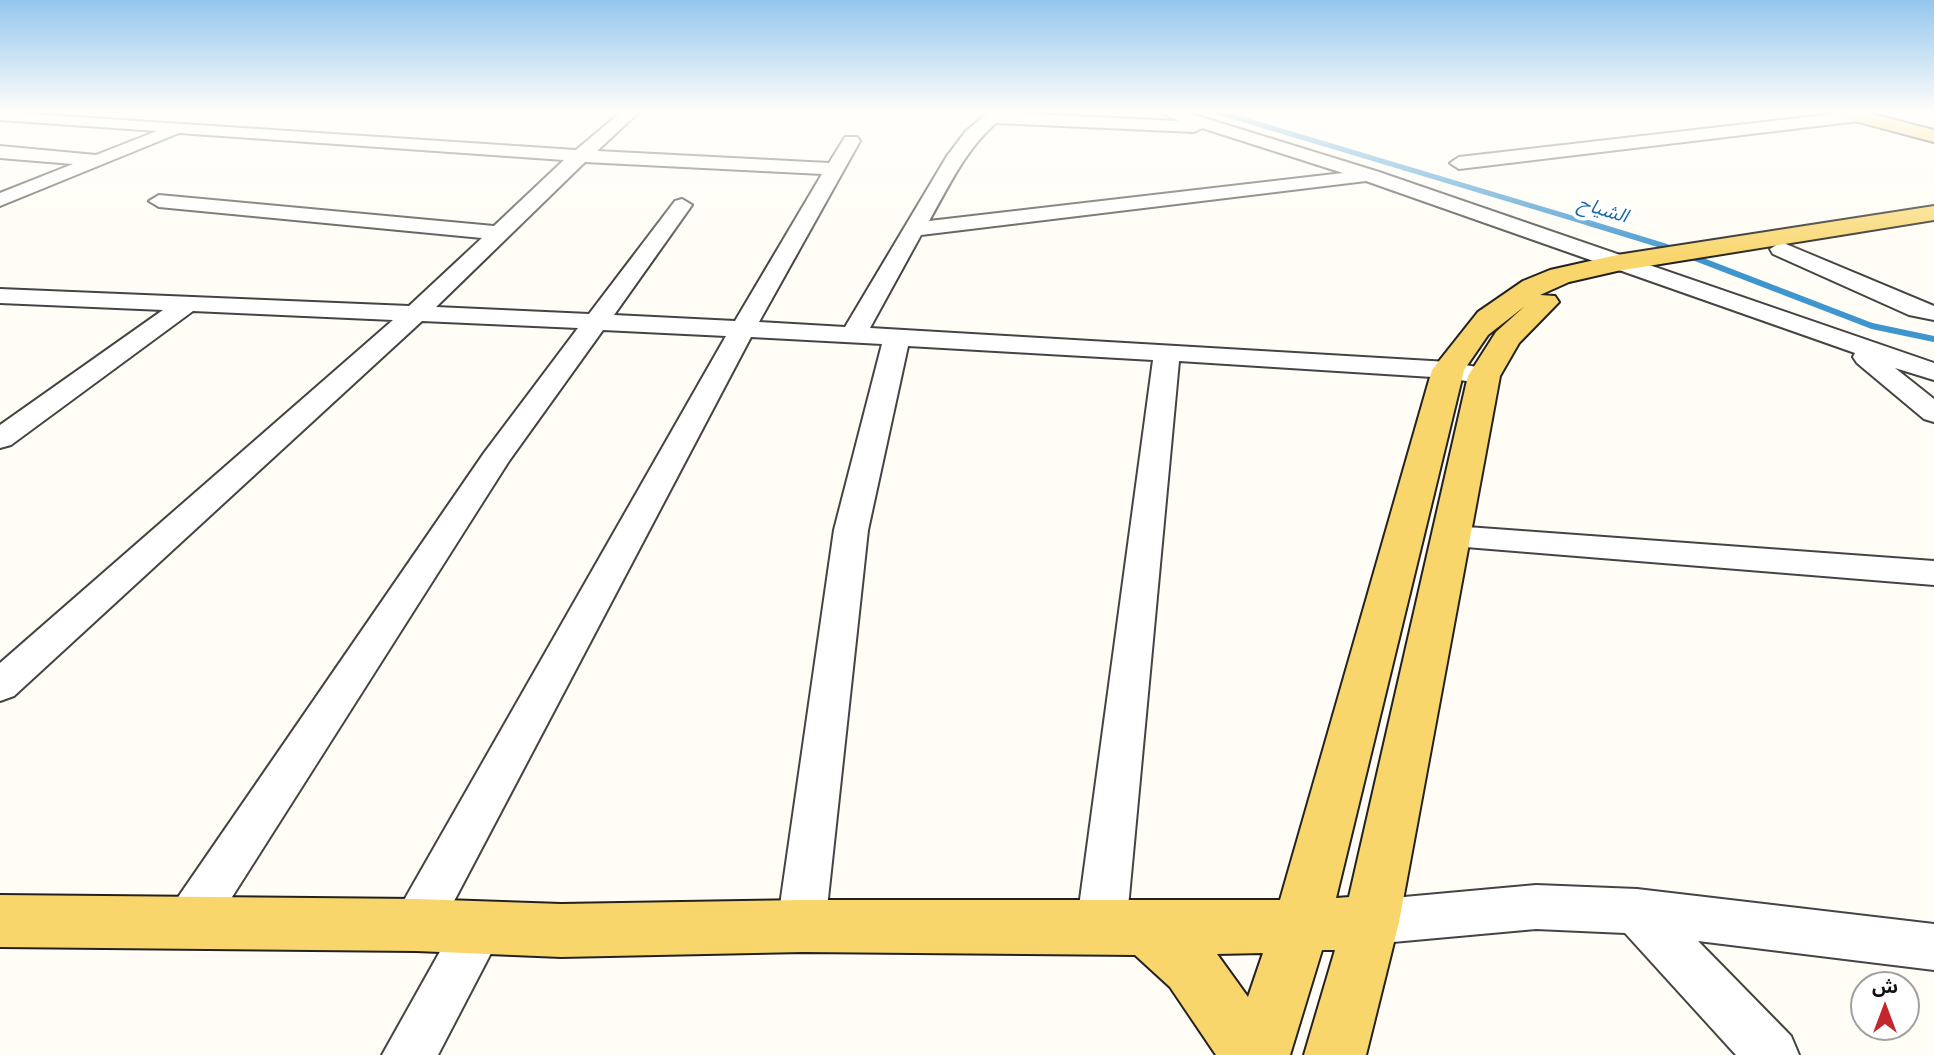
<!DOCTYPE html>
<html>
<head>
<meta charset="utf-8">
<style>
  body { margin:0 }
  #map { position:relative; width:1934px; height:1055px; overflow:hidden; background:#fffdf5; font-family:"Roboto Serif","Noto Sans Arabic",serif }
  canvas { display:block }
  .north { position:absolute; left:1850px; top:971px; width:70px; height:70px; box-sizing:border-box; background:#fff; border:2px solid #a0a0a0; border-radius:50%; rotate:0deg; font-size:19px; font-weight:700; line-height:28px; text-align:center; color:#111 }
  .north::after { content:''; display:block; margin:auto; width:24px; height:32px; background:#c4262e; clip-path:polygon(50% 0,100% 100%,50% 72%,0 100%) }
</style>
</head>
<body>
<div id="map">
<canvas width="1934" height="1055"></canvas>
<div class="north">ش</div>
</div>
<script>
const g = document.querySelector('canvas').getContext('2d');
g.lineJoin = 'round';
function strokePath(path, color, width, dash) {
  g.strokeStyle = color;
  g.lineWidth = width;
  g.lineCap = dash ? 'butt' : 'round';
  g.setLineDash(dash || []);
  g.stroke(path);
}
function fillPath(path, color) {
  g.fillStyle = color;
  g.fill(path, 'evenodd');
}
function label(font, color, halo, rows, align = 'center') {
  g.font = font + ' "Roboto Serif","Noto Sans Arabic",serif';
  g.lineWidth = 7;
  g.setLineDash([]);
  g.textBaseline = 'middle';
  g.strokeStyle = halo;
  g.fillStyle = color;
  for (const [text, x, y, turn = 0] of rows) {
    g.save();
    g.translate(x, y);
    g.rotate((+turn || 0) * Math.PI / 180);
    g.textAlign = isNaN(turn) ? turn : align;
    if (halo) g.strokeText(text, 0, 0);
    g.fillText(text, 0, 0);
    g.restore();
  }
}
strokePath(new Path2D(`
  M 1218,112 L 1595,225`), '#3f96cf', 5);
strokePath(new Path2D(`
  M 1589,223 L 1664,246 L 1872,326 L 1934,339`), '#3f96cf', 6);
const minor = new Path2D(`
  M 0,112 L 576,150 L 621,112 L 639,112 L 597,151 L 829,163 L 845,137 L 857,137 L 860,141 L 759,322 L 845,327 L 947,156 L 966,131 L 989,112 L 1179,121 L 1160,112 L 1185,112 L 1379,172 L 1934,363 L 1934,380 L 1895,368 L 1934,399 L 1934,422 L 1924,419 L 1857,363 L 1853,357 L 1855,353 L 1366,181 L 921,235 L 870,328 L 1448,362 L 1494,370 L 1498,376 L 1494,382 L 1484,384 L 1448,378 L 1179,361 L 1126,929 L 1118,945 L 1101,952 L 1084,945 L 1076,929 L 1153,360 L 908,346 L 868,530 L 825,926 L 818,942 L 801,949 L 784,942 L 777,926 L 834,530 L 882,344 L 751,337 L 433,941 L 416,948 L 399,941 L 392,925 L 399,909 L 726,336 L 603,330 L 509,461 L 206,938 L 189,944 L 172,938 L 165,922 L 172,906 L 484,453 L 578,328 L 422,321 L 14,696 L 0,701 L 0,663 L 393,320 L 193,311 L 11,445 L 0,448 L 0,425 L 163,310 L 0,303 L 0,289 L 409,306 L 482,238 L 159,207 L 149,201 L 159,195 L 494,226 L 564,160 L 179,133 L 0,206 L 0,193 L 73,164 L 0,158 L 0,146 L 96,155 L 157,131 L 0,120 ZM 996,123 L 1194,132 L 1202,128 L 1343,173 L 929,221 C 949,186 965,150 996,123 ZM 585,162 L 822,174 L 735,321 L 614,315 L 692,205 L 682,199 L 675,201 L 589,314 L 436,307 Z
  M 1851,112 L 1863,112 L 1868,116 L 1859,121 L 1459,169 L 1450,163 L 1459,157 Z
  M 1781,242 L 1934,306 L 1934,320 L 1909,315 L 1773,254 L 1770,249 Z
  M 1453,526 L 1934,561 L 1934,585 L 1441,545 L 1436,537 L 1441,529 Z
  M 1536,885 L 1637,889 L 1934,924 L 1934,970 L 1698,941 L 1791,1036 L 1799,1055 L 1736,1055 L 1625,933 L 1536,929 L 1371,944 L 1354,938 L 1347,922 L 1354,906 L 1371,900 Z
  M 478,907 L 495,914 L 503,930 L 438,1055 L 382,1055 L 461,914 Z`);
const major = new Path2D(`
  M 1833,112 L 1865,112 L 1934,130 L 1934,142 L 1836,116 Z
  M 1934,206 L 1934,220 L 1617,271 L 1569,282 L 1540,295 L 1555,296 L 1559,302 L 1519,343 L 1500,376 L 1399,922 L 1366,1055 L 1304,1055 L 1335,950 L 1322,950 L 1290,1055 L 1216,1055 L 1170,987 L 1135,955 L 803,952 L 561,957 L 416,951 L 0,947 L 0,895 L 416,899 L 561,904 L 803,900 L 1280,900 L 1432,370 L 1478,312 L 1523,281 L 1550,270 L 1617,255 ZM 1525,306 L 1496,332 L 1468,376 L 1349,897 L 1336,898 L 1464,370 L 1488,335 ZM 1263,953 L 1248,997 L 1217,954 Z`);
strokePath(minor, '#444', 4);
strokePath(major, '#222', 4);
fillPath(minor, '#fff');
fillPath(major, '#f9d66b');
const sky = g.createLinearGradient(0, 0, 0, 260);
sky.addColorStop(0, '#95c6ee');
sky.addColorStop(0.43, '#fffefa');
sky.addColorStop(1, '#fffefa00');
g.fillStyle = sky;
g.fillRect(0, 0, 1934, 260);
label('italic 19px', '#1768a6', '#fff', [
  ["الشياح",1603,210,17]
]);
</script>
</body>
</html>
